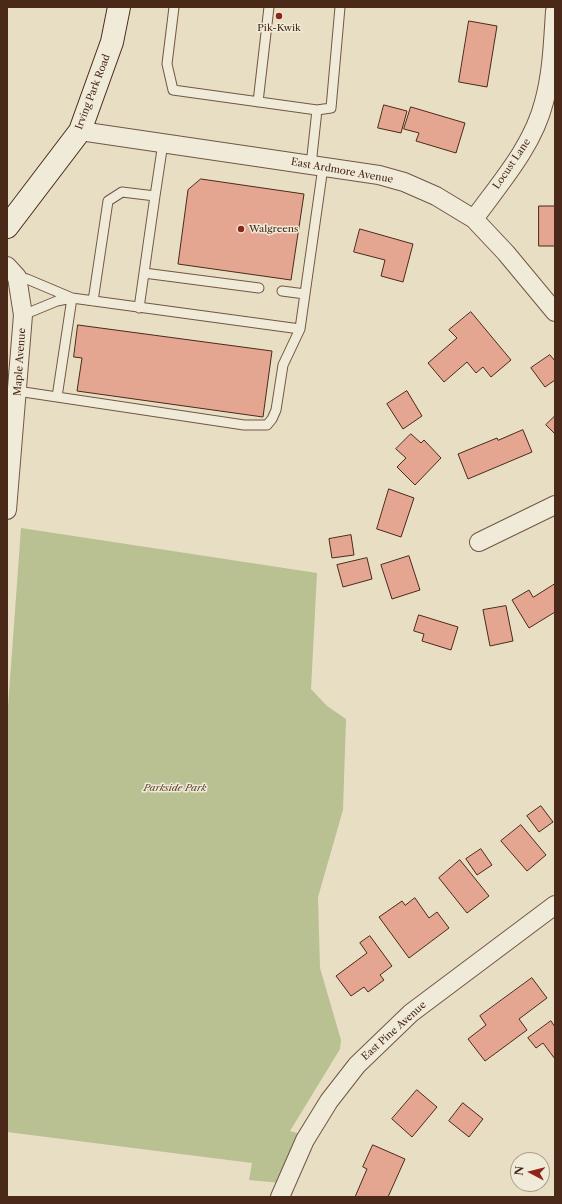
<!DOCTYPE html>
<html>
<head>
<meta charset="utf-8">
<style>
  body { margin:0 }
  #map { position:relative; width:562px; height:1204px; overflow:hidden; background:#e8dec3; font-family:"Libre Caslon Text",serif }
  canvas { display:block }
  .frame { position:absolute; inset:0; border:8px solid #4a2919; pointer-events:none }
  .north { position:absolute; left:510px; top:1152px; width:40px; height:40px; box-sizing:border-box; background:#f0ead8; border:1px solid #ae9d8c; border-radius:50%; rotate:277deg; font-size:11px; font-weight:700; line-height:16px; text-align:center; color:#4a2919 }
  .north::after { content:''; display:block; margin:auto; width:14px; height:18px; background:#8f2418; clip-path:polygon(50% 0,100% 100%,50% 72%,0 100%) }
</style>
</head>
<body>
<div id="map">
<canvas width="562" height="1204"></canvas>
<div class="frame"></div>
<div class="north">N</div>
</div>
<script>
const g = document.querySelector('canvas').getContext('2d');
g.lineJoin = 'round';
function fillPath(path, color) {
  g.fillStyle = color;
  g.fill(path, 'evenodd');
}
function strokePath(path, color, width, dash) {
  g.strokeStyle = color;
  g.lineWidth = width;
  g.lineCap = dash ? 'butt' : 'round';
  g.setLineDash(dash || []);
  g.stroke(path);
}
function label(font, color, halo, rows, align = 'center') {
  g.font = font + ' "Libre Caslon Text",serif';
  g.lineWidth = 3;
  g.setLineDash([]);
  g.textBaseline = 'middle';
  g.strokeStyle = halo;
  g.fillStyle = color;
  for (const [text, x, y, turn = 0] of rows) {
    g.save();
    g.translate(x, y);
    g.rotate((+turn || 0) * Math.PI / 180);
    g.textAlign = isNaN(turn) ? turn : align;
    if (halo) g.strokeText(text, 0, 0);
    g.fillText(text, 0, 0);
    g.restore();
  }
}
fillPath(new Path2D(`
  M 21,528 L 317,573 L 311,689 L 327,706 L 346,719 L 343,810 L 318,897 L 320,968 L 341,1040 L 340,1049 L 290,1131 L 297,1133 L 300,1140 L 281,1183 L 249,1180 L 252,1163 L 7,1132 L 7,721 Z`), '#b9c092');
const building = new Path2D(`
  M 469,21 L 497,26 L 487,87 L 459,82 Z
  M 384,105 L 407,111 L 401,133 L 378,128 Z
  M 411,107 L 465,123 L 456,153 L 416,141 L 419,133 L 404,129 Z
  M 201,179 L 304,194 L 291,280 L 178,264 L 188,190 Z
  M 539,206 L 555,206 L 555,246 L 539,246 Z
  M 360,229 L 413,244 L 403,282 L 381,276 L 385,260 L 354,252 Z
  M 471,312 L 511,360 L 491,377 L 483,367 L 476,373 L 467,362 L 444,382 L 428,363 L 457,338 L 449,330 Z
  M 78,325 L 272,351 L 263,417 L 77,391 L 82,358 L 74,357 Z
  M 550,355 L 555,361 L 555,380 L 545,387 L 531,368 Z
  M 407,391 L 422,416 L 403,429 L 387,404 Z
  M 555,416 L 555,434 L 546,425 Z
  M 523,430 L 532,452 L 468,479 L 458,454 L 497,438 L 498,440 Z
  M 411,434 L 421,443 L 424,440 L 441,458 L 415,485 L 397,467 L 406,458 L 396,449 Z
  M 389,489 L 414,498 L 401,537 L 377,529 Z
  M 351,535 L 354,555 L 332,558 L 329,539 Z
  M 409,556 L 420,590 L 392,599 L 381,565 Z
  M 367,558 L 372,579 L 343,587 L 337,565 Z
  M 555,584 L 555,612 L 529,628 L 512,600 L 529,590 L 533,597 Z
  M 506,606 L 513,641 L 490,646 L 483,610 Z
  M 419,615 L 458,627 L 451,650 L 422,641 L 424,634 L 414,631 Z
  M 541,806 L 553,822 L 539,832 L 527,816 Z
  M 521,825 L 546,855 L 527,871 L 501,841 Z
  M 481,849 L 492,865 L 477,875 L 466,859 Z
  M 460,860 L 489,896 L 467,913 L 439,878 Z
  M 415,898 L 429,918 L 437,912 L 449,928 L 409,958 L 379,917 L 402,901 L 405,905 Z
  M 370,936 L 392,966 L 380,975 L 384,980 L 368,992 L 364,987 L 351,996 L 336,976 L 367,953 L 360,943 Z
  M 532,978 L 547,998 L 519,1019 L 527,1030 L 485,1061 L 468,1039 L 486,1025 L 480,1016 Z
  M 551,1021 L 555,1027 L 555,1059 L 543,1043 L 536,1048 L 528,1038 Z
  M 417,1090 L 437,1107 L 412,1137 L 392,1119 Z
  M 463,1103 L 483,1119 L 469,1137 L 449,1121 Z
  M 373,1145 L 405,1159 L 388,1197 L 355,1197 L 367,1169 L 363,1167 Z`);
fillPath(building, '#e5a691');
strokePath(building, '#4a2919', 1);
const lane = new Path2D(`
  M 174,7 L 167,64 L 173,90 L 317,110 L 311,165
  M 258,102 L 269,7
  M 317,110 L 331,108 L 340,7
  M 144,273 L 259,288
  M 17,277 L 27,279 L 72,298
  M 282,291 L 305,294
  M 93,301 L 108,201 L 122,192 L 155,196 L 163,143
  M 139,308 L 155,196
  M 23,315 L 57,301 L 72,298
  M 17,391 L 244,425 L 267,425 L 272,419 L 276,410 L 283,365 L 300,329 L 323,167
  M 57,397 L 72,298 L 300,329`);
const street = new Path2D(`
  M 80,131 L 379,175 L 404,182 L 436,196 L 474,219 L 506,253 L 555,312
  M 474,219 C 500,183 533,146 544,102 C 552,73 553,42 555,11
  M 7,266 L 17,277 L 23,315 L 7,510
  M 479,542 L 555,505
  M 280,1197 L 305,1140 L 329,1101 L 357,1065 L 411,1013 L 555,905`);
const secondary = new Path2D(`
  M 7,227 L 80,131 L 112,42 L 119,7`);
strokePath(lane, '#725644', 11);
strokePath(street, '#725644', 20);
strokePath(secondary, '#4a2919', 24);
strokePath(lane, '#f0ead8', 9);
strokePath(street, '#f0ead8', 18);
strokePath(secondary, '#f0ead8', 22);
for (const [x, y, r, color] of [
  [279,16,4,"#8f2418"],
  [241,229,4,"#8f2418"]
]) {
  const dot = new Path2D();
  dot.arc(x, y, r, 0, 2 * Math.PI);
  g.fillStyle = color;
  g.fill(dot);
  strokePath(dot, '#f0ead8', 1.5);
}
label('10px', '#4a2919', '#f0ead8', [
  ["Pik-Kwik",279,28],
  ["Walgreens",249,229,"left"]
]);
label('10px', '#4a2919', '#f0ead8', [
  ["Irving Park Road",93,92,-69],
  ["Locust Lane",512,164,-56],
  ["East Ardmore Avenue",342,171,10],
  ["Maple Avenue",20,362,-86],
  ["East Pine Avenue",394,1031,-42]
]);
label('italic 10px', '#604731', '#f0ead8', [
  ["Parkside Park",175,788]
]);
</script>
</body>
</html>
